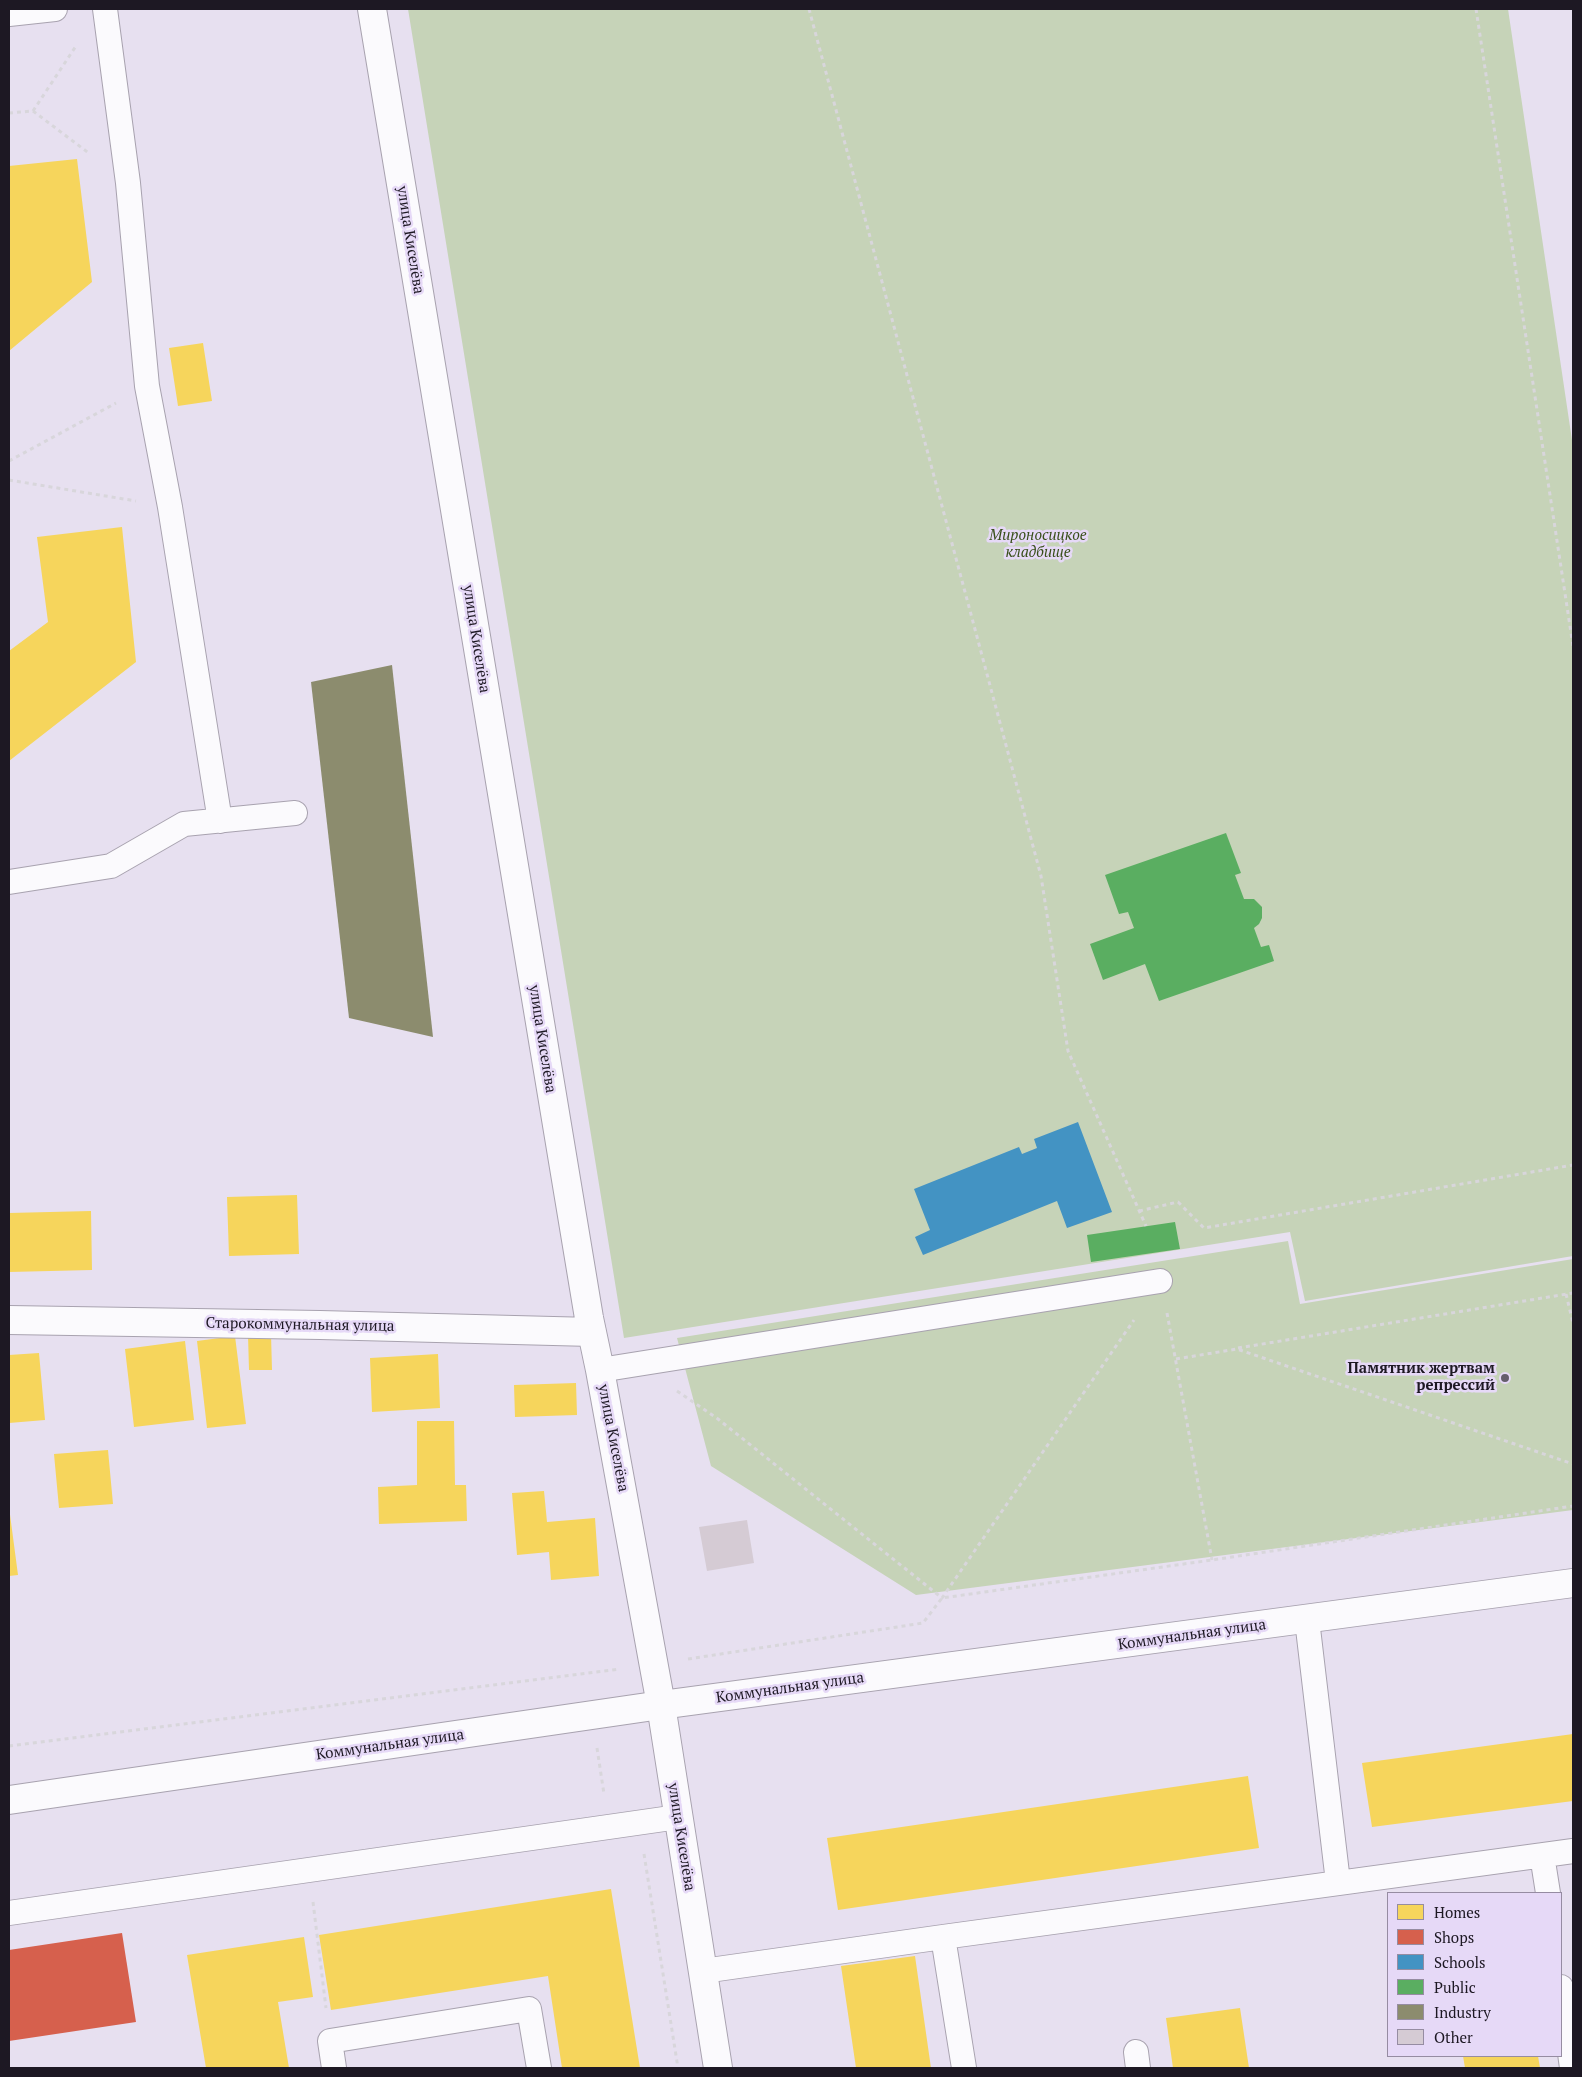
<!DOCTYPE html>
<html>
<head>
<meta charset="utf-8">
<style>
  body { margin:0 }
  #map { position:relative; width:1582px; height:2077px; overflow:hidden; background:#e7e0f0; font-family:"PT Serif",serif }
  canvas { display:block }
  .frame { position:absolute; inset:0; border:10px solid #1d1823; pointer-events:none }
  .legend { position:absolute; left:1387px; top:1892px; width:175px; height:165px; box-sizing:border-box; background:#e6d9f7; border:1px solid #968ca2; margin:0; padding:6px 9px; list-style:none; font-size:15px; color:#1d1823 }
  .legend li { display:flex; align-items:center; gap:10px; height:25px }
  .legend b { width:25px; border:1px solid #968ca2 }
</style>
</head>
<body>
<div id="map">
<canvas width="1582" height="2077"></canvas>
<div class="frame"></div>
<ul class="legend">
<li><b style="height:14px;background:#f6d55c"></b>Homes</li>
<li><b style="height:14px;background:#d6604d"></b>Shops</li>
<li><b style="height:14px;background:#4393c3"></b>Schools</li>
<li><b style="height:14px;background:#5aae61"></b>Public</li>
<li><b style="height:14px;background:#8c8c6e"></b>Industry</li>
<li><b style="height:14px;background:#d5cbd4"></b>Other</li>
</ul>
</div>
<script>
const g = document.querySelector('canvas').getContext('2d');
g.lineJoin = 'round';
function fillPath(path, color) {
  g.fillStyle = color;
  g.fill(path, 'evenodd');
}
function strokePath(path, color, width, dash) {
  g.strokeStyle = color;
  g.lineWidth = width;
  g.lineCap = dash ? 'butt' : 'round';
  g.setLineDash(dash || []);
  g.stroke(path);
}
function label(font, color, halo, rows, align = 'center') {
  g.font = font + ' "PT Serif",serif';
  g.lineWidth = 5;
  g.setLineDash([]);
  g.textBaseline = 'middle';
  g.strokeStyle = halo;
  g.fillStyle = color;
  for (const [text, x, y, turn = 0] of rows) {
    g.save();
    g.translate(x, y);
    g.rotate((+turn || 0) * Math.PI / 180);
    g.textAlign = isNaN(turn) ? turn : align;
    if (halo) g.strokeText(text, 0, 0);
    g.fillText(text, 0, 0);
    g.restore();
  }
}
fillPath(new Path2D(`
  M 408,9 L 1508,9 L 1573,447 L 1573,1256 L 1305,1301 L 1290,1232 L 624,1338 Z
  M 1288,1241 L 1300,1304 L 1573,1259 L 1573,1510 L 916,1595 L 711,1466 L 677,1338 Z`), '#c6d3b8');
fillPath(new Path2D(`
  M 77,159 L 92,282 L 9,351 L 9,166 Z
  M 203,343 L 212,401 L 178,406 L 169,348 Z
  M 122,527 L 136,662 L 9,761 L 9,651 L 48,622 L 37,537 Z
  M 297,1195 L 299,1254 L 229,1256 L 227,1197 Z
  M 91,1211 L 92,1270 L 9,1272 L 9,1213 Z
  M 271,1334 L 272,1370 L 249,1370 L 248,1335 Z
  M 235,1336 L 246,1424 L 207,1428 L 197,1341 Z
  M 185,1341 L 194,1420 L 134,1427 L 125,1349 Z
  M 39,1353 L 45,1420 L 9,1423 L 9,1355 Z
  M 438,1354 L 440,1408 L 372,1412 L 370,1358 Z
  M 576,1383 L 577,1415 L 515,1417 L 514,1385 Z
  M 417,1421 L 454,1421 L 455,1485 L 466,1485 L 467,1521 L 379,1524 L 378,1487 L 417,1485 Z
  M 108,1450 L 113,1504 L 59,1508 L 54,1454 Z
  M 544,1491 L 547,1522 L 595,1518 L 599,1576 L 551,1580 L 549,1552 L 517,1555 L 512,1493 Z
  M 9,1507 L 18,1575 L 9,1576 Z
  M 1573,1734 L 1573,1801 L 1372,1827 L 1362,1763 Z
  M 1248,1776 L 1259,1848 L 838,1910 L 827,1838 Z
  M 611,1889 L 640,2068 L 562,2068 L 548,1976 L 331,2010 L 319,1935 Z
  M 304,1937 L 313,1997 L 278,2002 L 289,2068 L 206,2068 L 187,1955 Z
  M 915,1956 L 931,2068 L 856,2068 L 841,1966 Z
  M 1240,2008 L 1249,2068 L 1173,2068 L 1166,2018 Z
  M 1463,2056 L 1538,2056 L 1540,2068 L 1465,2068 Z`), '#f6d55c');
fillPath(new Path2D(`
  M 122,1933 L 136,2022 L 9,2041 L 9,1950 Z`), '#d6604d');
fillPath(new Path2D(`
  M 1078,1122 L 1112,1212 L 1067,1228 L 1057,1201 L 923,1255 L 915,1237 L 930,1230 L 914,1189 L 1019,1147 L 1022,1154 L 1037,1148 L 1034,1139 Z`), '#4393c3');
fillPath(new Path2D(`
  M 1226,833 L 1241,873 L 1235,875 L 1244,899 L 1254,899 L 1262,907 L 1262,918 L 1259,924 L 1254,928 L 1261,947 L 1269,945 L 1274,961 L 1159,1001 L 1145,964 L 1103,980 L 1090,944 L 1134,928 L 1128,912 L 1119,914 L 1105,875 Z
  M 1175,1222 L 1180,1249 L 1091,1262 L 1087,1235 Z`), '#5aae61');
fillPath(new Path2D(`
  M 392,665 L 433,1037 L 349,1018 L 311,682 Z`), '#8c8c6e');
fillPath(new Path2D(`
  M 747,1520 L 754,1563 L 707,1571 L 699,1527 Z`), '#d5cbd4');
const lane = new Path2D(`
  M 105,9 L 128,183 L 147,386 L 170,507 L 220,821
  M 9,14 L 55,9
  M 9,882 L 111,866 L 184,824 L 295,813
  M 600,1370 L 1160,1281
  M 1307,1620 L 1338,1882
  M 1542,1855 L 1548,1893
  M 9,1913 L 678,1817
  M 943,1937 L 964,2068
  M 703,1971 L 943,1937 L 1573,1851
  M 1561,1987 L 1572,2068
  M 1136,2052 L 1138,2068
  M 334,2068 L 330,2041 L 529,2009 L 539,2068`);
const street = new Path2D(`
  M 372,9 L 589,1318 L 600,1370 L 661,1705 L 718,2068
  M 9,1320 L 320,1325 L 592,1332`);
const secondary = new Path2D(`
  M 9,1800 L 661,1705 L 1573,1583`);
strokePath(lane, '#a8a2af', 26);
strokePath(street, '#a8a2af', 30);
strokePath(secondary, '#a8a2af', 30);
strokePath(new Path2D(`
  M 809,9 L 1041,876 L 1068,1051 L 1146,1226
  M 1476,9 L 1573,646
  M 33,111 L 76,46
  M 9,113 L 33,111 L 90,154
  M 9,461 L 116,403
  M 9,480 L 136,501
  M 1139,1211 L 1178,1202 L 1204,1228 L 1573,1165
  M 1566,1294 L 1573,1323
  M 1167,1313 L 1212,1560
  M 1238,1348 L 1573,1293
  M 1176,1359 L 1237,1349 L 1573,1464
  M 677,1391 L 718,1419 L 942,1598 L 1134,1320
  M 688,1659 L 923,1623 L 942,1598 L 1212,1560 L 1573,1506
  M 9,1746 L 620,1669
  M 597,1748 L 604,1794
  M 644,1854 L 678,2068
  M 313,1902 L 326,2008`), '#d8d6db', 3, [4, 4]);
strokePath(lane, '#fbfafd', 24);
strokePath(street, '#fbfafd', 28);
strokePath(secondary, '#fbfafd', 28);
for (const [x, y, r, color] of [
  [1505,1378,5,"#645e6b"]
]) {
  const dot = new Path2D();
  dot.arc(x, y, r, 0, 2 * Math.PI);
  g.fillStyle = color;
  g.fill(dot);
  strokePath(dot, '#e6d9f7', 2);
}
label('15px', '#1d1823', '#e6d9f7', [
  ["улица Киселёва",410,240,81],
  ["улица Киселёва",476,639,81],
  ["улица Киселёва",542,1039,81],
  ["Старокоммунальная улица",300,1325,1],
  ["улица Киселёва",613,1438,79],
  ["Коммунальная улица",1192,1635,-8],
  ["Коммунальная улица",790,1688,-8],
  ["Коммунальная улица",390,1745,-8],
  ["улица Киселёва",681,1837,81]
]);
label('italic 15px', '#384f19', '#e6d9f7', [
  ["Мироносицкое",1038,536],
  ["кладбище",1038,553]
]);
label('bold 15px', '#1d1823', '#e6d9f7', [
  ["Памятник жертвам",1495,1369],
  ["репрессий",1495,1386]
], 'right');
</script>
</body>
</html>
